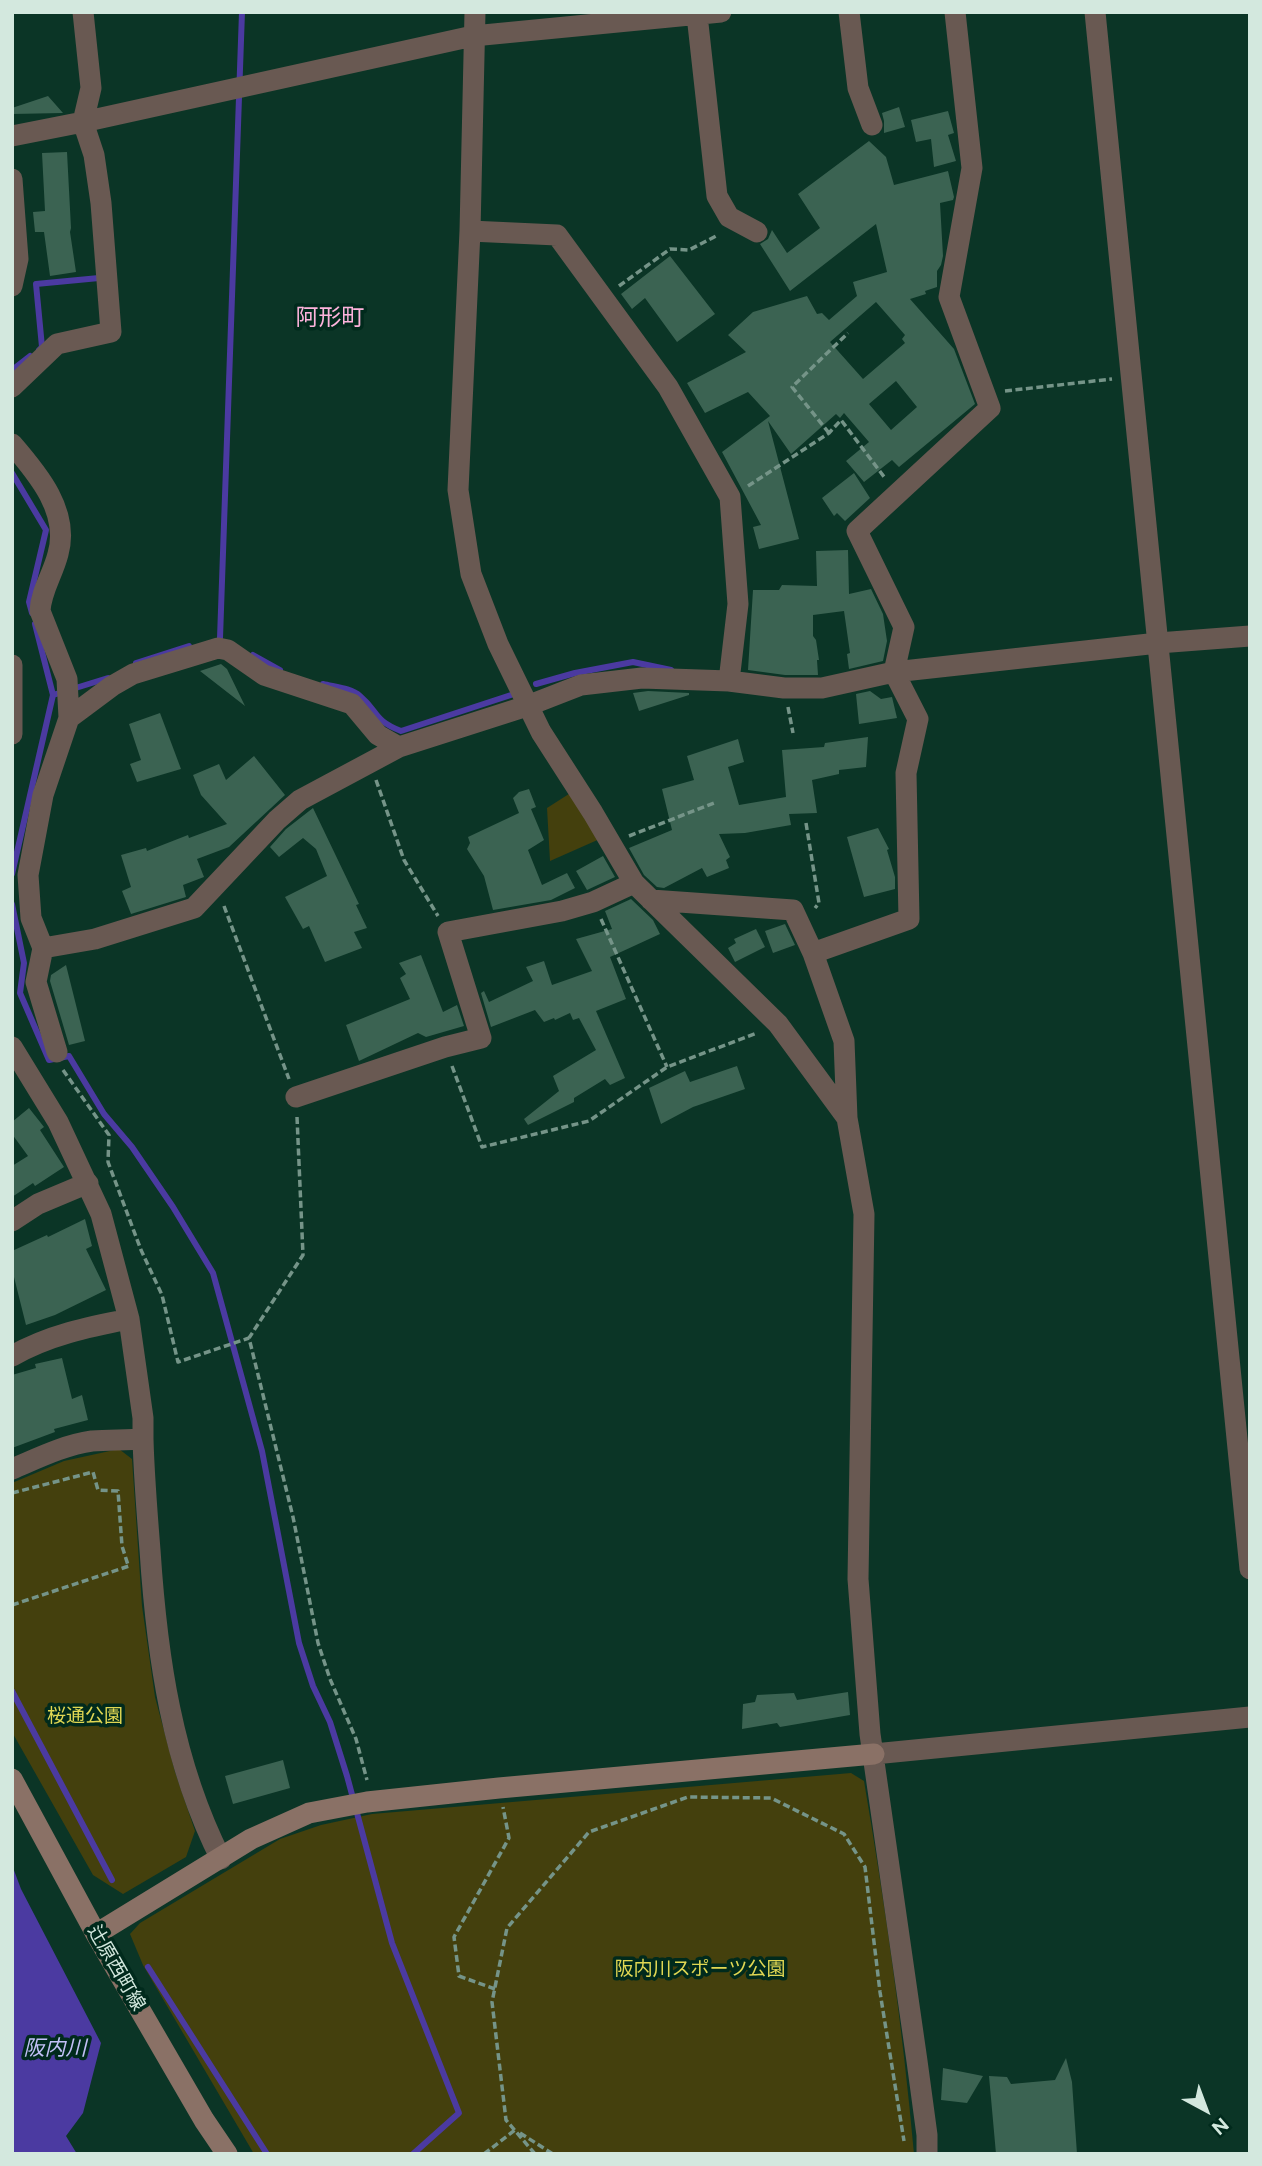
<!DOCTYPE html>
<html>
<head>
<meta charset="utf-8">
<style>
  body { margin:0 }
  #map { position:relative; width:1262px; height:2166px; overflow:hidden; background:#0b3526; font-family:Figtree,sans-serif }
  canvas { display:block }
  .frame { position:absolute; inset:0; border:14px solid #d3e8de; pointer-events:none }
  .north { position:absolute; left:1171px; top:2075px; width:70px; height:70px; -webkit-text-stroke:5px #002a1c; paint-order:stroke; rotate:139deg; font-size:19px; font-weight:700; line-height:28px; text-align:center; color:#d3e8de }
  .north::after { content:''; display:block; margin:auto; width:24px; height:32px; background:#d3e8de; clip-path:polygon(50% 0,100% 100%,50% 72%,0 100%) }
</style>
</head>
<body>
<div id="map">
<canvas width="1262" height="2166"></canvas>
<div class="frame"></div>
<div class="north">N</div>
</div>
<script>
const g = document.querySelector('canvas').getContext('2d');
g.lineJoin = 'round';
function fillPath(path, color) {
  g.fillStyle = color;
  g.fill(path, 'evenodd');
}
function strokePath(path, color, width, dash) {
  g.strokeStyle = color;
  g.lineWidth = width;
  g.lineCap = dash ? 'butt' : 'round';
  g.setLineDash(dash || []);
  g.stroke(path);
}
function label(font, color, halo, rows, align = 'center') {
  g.font = font + ' Figtree,"Noto Sans JP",sans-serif';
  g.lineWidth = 7;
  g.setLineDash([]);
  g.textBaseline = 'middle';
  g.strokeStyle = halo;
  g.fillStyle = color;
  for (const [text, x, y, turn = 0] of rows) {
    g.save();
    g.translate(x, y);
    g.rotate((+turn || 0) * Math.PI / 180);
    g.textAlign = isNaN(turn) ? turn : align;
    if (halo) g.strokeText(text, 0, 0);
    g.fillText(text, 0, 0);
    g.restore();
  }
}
fillPath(new Path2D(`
  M 572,792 L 602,838 L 550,861 L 547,808 Z
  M 119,1449 L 132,1459 L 142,1606 L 155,1697 L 175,1772 L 195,1831 L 186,1857 L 123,1894 L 93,1875 L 12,1732 L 12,1483 L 64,1461 Z
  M 851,1773 L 864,1781 C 885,1905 903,2029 914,2154 L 254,2154 L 143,1965 L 130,1934 L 140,1923 L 280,1839 L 321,1825 L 372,1814 Z`), '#44400d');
fillPath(new Path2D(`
  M 12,1865 L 21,1889 L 101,2043 L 83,2113 L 66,2136 L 77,2154 L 12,2154 Z`), '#4b3aa1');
strokePath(new Path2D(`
  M 39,350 L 42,347 L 36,284 L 99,278
  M 12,370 L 30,356
  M 12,473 L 46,530 L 29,602 L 32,613
  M 220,638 L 242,12
  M 253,655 L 280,670
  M 136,663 L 189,646
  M 323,684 C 335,687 351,688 360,696 C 379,712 373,720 401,731 L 514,694
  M 536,684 L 575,673 L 633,662 L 671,670
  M 53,695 L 108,678
  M 12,874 L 53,695 L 35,624
  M 12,904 L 24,963 L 20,993 L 49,1060 L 69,1056 L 104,1114 L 132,1147 L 173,1207 L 213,1273 L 262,1451 L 299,1643 L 313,1686 L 330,1722 L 347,1776 L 392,1943 L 459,2113 L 413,2154
  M 12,1691 L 112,1880
  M 148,1967 L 267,2154`), '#4b3aa1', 6);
fillPath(new Path2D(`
  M 48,96 L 63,113 L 12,114 L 12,108 Z
  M 899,107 L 905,127 L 884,133 L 884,121 L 882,113 Z
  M 948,111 L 954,133 L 948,135 L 956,161 L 934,167 L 931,139 L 916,142 L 911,120 Z
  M 869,141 L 886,157 L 894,185 L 948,171 L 954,197 L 953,200 L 940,203 L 943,256 L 941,265 L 937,271 L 937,287 L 925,291 L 926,294 L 910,299 L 954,349 L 975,404 L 899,467 L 892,460 L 864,482 L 846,461 L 869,442 L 844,413 L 840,418 L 836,414 L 791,454 L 768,421 L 799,539 L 759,549 L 753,527 L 761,525 L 722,452 L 770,416 L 748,392 L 705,413 L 687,383 L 746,352 L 728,335 L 753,312 L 807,296 L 817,314 L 822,313 L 829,320 L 857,296 L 853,282 L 887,272 L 876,224 L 790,291 L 760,244 L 768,239 L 772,230 L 787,253 L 820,228 L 798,194 ZM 876,302 L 905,335 L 902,339 L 905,343 L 863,379 L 830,342 ZM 896,381 L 917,407 L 891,430 L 869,404 Z
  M 67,152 L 71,228 L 70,232 L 76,272 L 50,276 L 44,232 L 35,232 L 33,212 L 45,211 L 42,153 Z
  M 670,256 L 715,314 L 677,342 L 645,298 L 632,309 L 621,294 Z
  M 854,473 L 870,498 L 845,521 L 837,513 L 834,516 L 822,498 Z
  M 848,550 L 849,594 L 871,589 L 883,614 L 887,641 L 883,661 L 849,669 L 847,654 L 850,653 L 844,611 L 813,615 L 813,636 L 816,640 L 819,660 L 817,660 L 818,675 L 785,675 L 748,670 L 753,590 L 779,590 L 782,585 L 817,586 L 816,551 Z
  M 221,664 L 227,669 L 245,706 L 200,671 Z
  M 648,691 L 689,693 L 689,695 L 639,711 L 633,693 Z
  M 870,691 L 881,699 L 892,697 L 897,718 L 859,724 L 856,694 Z
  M 160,713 L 181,769 L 137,782 L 130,764 L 141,760 L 129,724 Z
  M 868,737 L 866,767 L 839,770 L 839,774 L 812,780 L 817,813 L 789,814 L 791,825 L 745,833 L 719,834 L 730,857 L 726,860 L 729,868 L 707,877 L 702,868 L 664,888 L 657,887 L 644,875 L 629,848 L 672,830 L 662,789 L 694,780 L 687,756 L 738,739 L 744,762 L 728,767 L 739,805 L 786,797 L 782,750 L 824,747 L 825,743 Z
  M 254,756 L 285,795 L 229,847 L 197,859 L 204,877 L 183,885 L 186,897 L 131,914 L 122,891 L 131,887 L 121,855 L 146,848 L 147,851 L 188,835 L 189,838 L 227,824 L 201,795 L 193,775 L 219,764 L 226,780 Z
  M 529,789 L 536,807 L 531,809 L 544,840 L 528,850 L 542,885 L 567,873 L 575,888 L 551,900 L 493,910 L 484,876 L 467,849 L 470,843 L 468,837 L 519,813 L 513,798 L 519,792 Z
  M 313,808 L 359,904 L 356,905 L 367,928 L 354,932 L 362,948 L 325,962 L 309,926 L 303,929 L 285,897 L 327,876 L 316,849 L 303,838 L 279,857 L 270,847 L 286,829 Z
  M 878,828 L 889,849 L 887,850 L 895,877 L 895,889 L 864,897 L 847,837 Z
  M 603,856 L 615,877 L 587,890 L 576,871 Z
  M 631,899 L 653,920 L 660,934 L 610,957 L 626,999 L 596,1011 L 625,1078 L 610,1085 L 605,1079 L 574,1098 L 574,1102 L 528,1125 L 524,1119 L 559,1091 L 553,1076 L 596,1050 L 579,1018 L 573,1020 L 570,1013 L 555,1020 L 554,1018 L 544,1022 L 535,1010 L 491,1027 L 481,993 L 484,991 L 489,1002 L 533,981 L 526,967 L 544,961 L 552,985 L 592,971 L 576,939 L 612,929 L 605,911 Z
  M 785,924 L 795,945 L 773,953 L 765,931 Z
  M 756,929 L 765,947 L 735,962 L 728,948 L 736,943 L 734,939 Z
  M 421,955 L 443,1012 L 457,1005 L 464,1026 L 426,1037 L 418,1033 L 359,1061 L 346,1025 L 410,999 L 400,978 L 406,974 L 399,963 Z
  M 66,965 L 85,1041 L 69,1045 L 50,981 L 51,975 Z
  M 737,1066 L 745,1089 L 693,1107 L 661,1124 L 649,1088 L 685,1071 L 690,1082 Z
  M 29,1108 L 44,1127 L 40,1130 L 64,1167 L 35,1186 L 33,1183 L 12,1197 L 12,1166 L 28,1156 L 12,1134 L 12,1122 Z
  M 85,1219 L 92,1246 L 86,1249 L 106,1290 L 55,1315 L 26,1325 L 12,1269 L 12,1251 L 47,1235 L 48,1237 Z
  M 62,1358 L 72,1399 L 82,1395 L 88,1420 L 54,1429 L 55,1432 L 12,1448 L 12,1375 L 36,1368 L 35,1364 Z
  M 848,1692 L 850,1715 L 780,1727 L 777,1723 L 742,1729 L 743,1704 L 755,1702 L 757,1695 L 794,1693 L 797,1700 Z
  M 283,1760 L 290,1788 L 233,1804 L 225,1776 Z
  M 1066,2058 L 1072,2082 L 1077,2154 L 996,2154 L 989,2076 L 1007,2077 L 1011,2084 L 1055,2080 Z
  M 943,2068 L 983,2076 L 967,2103 L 941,2100 Z`), '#3b6352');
strokePath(new Path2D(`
  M 619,286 L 670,249 L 689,250 L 718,235
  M 1005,391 L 1112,379
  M 829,433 L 792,387 L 848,333
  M 748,486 L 829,433 L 841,420 L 885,478
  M 788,707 L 793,733
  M 376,780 L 404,860 L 438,916
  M 806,823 L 819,903 L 815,908
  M 629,836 L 714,803
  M 224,906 L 289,1079
  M 601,919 L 667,1067
  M 452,1066 L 482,1147 L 589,1121 L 667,1067 L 757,1033
  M 63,1070 L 109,1135 L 108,1162 L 141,1250 L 162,1295 L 178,1362 L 249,1338
  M 297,1117 L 303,1255 L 249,1338 L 293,1517 L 318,1643 L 330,1679 L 356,1739 L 367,1780
  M 12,1493 L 93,1472 L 98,1490 L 118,1491 L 122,1546 L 128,1565
  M 12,1605 L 129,1566 L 129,1564
  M 495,1989 L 459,1976 L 454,1937 L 509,1838 L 503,1807
  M 520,2133 L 553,2154
  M 484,2154 L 515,2130
  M 535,2154 L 506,2120 L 492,2002 L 507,1928 L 589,1832 L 688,1797 L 771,1798 L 844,1834 L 865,1867 L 880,1992 L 904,2141`), '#759488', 3.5, [7, 3.5]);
strokePath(new Path2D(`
  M 475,12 L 470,231 L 458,490 L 471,574 L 498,644 L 541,732 L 593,813 L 634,883 L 778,1024 L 847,1118 L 864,1214 L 858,1579 L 870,1734 L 917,2061 L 927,2135 L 927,2154
  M 849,12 L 858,88 L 872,125
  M 1095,12 L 1250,1569
  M 697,15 L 717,196 L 729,217 L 757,232
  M 12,136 L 83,122 L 473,36 L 721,12
  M 12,179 L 18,259 L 12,286
  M 470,231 L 557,235 L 668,387 L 730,497 L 738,604 L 729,681
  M 12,387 L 57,344 L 111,332 L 101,203 L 94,155 L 83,122 L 91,88 L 83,12
  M 12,444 C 38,474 70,512 58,554 C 53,574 41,591 40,611 L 67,679 L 69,718 L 112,686 L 133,674 L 218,648 L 228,650 L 264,675 L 352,704 L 378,735 L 399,747
  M 12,665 L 12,734
  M 651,900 L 793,910 L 813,953
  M 43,948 L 31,918 L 28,875 L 43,795 L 69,718
  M 12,1047 L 58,1122 L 101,1214 L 129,1319 L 143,1418 L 143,1439
  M 57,1052 L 36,982 L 43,948 L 95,939 L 194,908 L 277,820 L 300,800 L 399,747 L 527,706 L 581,685 L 642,678 L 729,681 L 784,688 L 822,688 L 894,672 L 1158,643 L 1250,636
  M 296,1097 L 445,1047 L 481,1038 L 448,932 L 562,911 L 593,902 L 634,883
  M 847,1118 L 844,1041 L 813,953 L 909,919 L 906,773 L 918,719 L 894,672 L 904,627 L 857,531 L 990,408 L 949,297 L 972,168 L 955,12
  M 12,1221 L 38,1204 L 88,1183
  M 12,1356 C 49,1335 88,1327 129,1319
  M 12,1469 C 38,1458 64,1445 92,1441 C 109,1440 126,1440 143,1439 C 144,1476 147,1513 150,1550 C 157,1657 172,1762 221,1859
  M 874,1754 L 1250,1717`), '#695952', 21);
strokePath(new Path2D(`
  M 12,1779 L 96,1934 L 204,2120 L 227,2154
  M 96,1934 L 251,1839 L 309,1813 L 367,1802 L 499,1788 L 874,1754`), '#8a7166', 21);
label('19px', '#e0d753', '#002a1c', [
  ["桜通公園",85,1716],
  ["阪内川スポーツ公園",700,1969]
]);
label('19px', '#d3e8de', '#002a1c', [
  ["辻原西町線",116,1968,60]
]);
label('italic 21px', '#c1c0f6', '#002a1c', [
  ["阪内川",55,2049]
]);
label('23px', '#fdb3dc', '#002a1c', [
  ["阿形町",330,318]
]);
</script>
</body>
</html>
